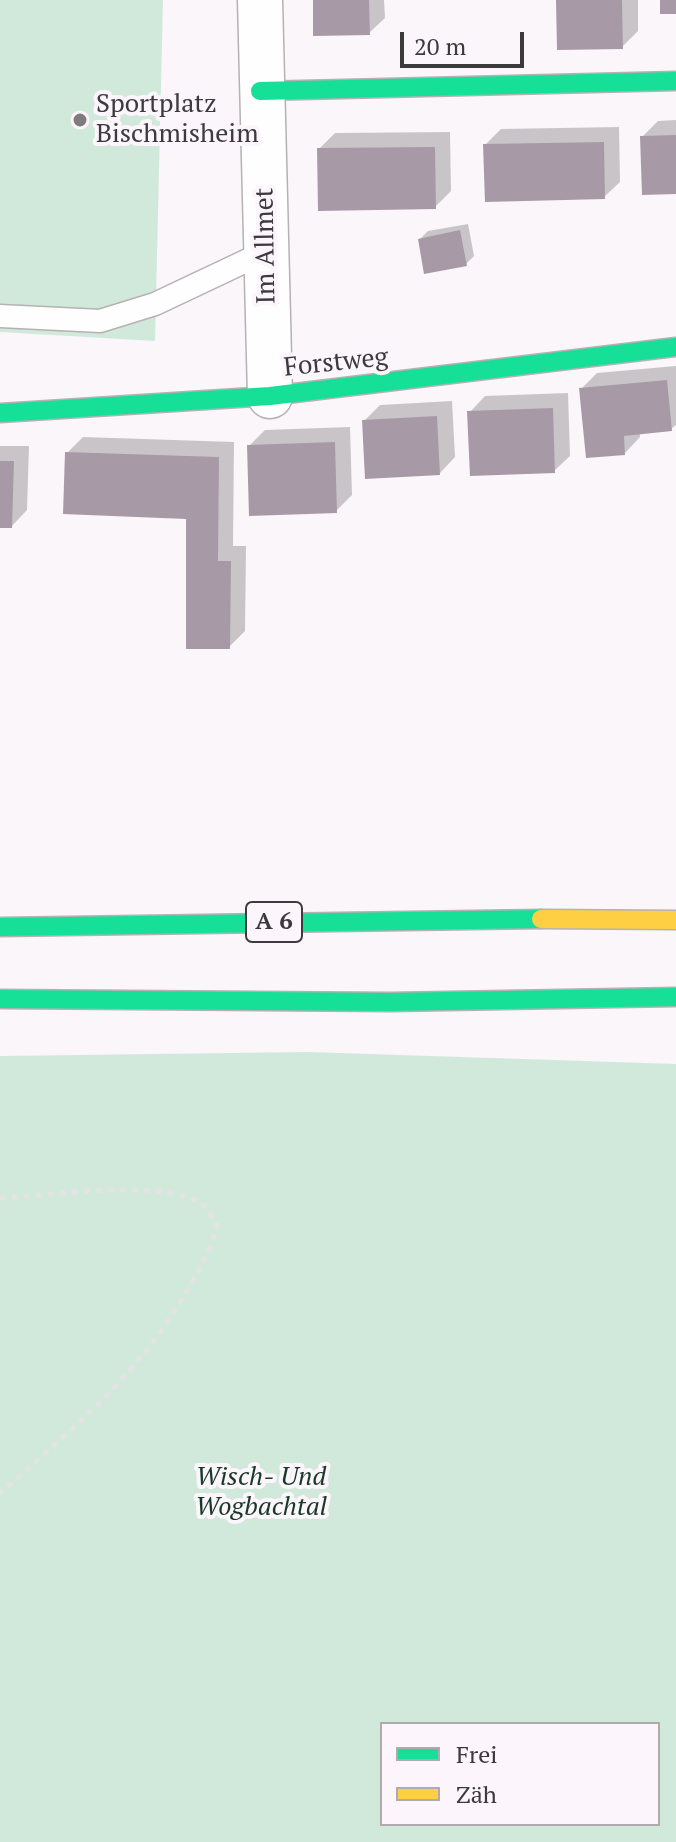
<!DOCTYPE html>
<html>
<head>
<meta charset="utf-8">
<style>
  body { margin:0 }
  #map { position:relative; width:676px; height:1842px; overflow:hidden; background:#fbf6fa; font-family:"PT Serif",serif }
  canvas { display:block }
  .legend { position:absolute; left:380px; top:1722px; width:280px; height:104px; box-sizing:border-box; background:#fcf5fb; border:2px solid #b0aaaf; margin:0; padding:10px 14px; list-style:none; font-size:24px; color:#3d3a3c }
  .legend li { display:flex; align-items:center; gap:16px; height:40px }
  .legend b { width:40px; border:2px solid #b0aaaf }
  .scale { position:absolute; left:400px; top:32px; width:124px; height:36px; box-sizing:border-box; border:4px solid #3d3a3c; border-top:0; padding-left:10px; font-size:24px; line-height:28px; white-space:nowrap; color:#3d3a3c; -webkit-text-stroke:6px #fcf5fb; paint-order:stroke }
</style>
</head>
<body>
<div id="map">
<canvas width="676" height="1842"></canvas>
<ul class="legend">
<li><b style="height:10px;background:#16e098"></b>Frei</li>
<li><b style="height:10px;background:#ffcf43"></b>Zäh</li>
</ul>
<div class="scale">20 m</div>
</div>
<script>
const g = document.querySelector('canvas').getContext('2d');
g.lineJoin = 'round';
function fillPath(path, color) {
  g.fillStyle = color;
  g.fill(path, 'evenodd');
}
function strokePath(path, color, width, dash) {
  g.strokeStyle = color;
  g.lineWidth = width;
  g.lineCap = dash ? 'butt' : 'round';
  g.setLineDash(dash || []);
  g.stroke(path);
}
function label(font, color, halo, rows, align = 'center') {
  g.font = font + ' "PT Serif",serif';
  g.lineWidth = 8;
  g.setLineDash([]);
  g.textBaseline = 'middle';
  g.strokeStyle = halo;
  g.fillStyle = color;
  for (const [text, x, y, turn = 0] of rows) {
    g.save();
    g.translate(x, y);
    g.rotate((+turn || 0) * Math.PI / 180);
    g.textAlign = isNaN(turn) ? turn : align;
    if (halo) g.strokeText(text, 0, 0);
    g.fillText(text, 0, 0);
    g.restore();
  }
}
fillPath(new Path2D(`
  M 0,0 L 163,0 L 155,341 L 0,332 Z
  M 308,1052 L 676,1064 L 676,1842 L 0,1842 L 0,1056 ZM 382,1724 L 658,1724 L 658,1824 L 382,1824 Z`), '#d1e9da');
fillPath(new Path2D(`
  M 315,0 L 384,0 L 385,18 L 369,33 Z
  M 558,0 L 638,0 L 638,31 L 622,47 Z
  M 676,120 L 676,192 L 642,137 L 658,121 Z
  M 619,127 L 620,182 L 604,197 L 485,145 L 501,129 Z
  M 450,132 L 451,191 L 435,207 L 319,149 L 335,133 Z
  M 468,224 L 474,256 L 466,264 L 420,239 L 428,231 Z
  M 676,366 L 676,425 L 671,429 L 640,432 L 640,437 L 625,453 L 581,389 L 597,373 Z
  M 568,393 L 570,456 L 554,471 L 470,412 L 485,396 Z
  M 452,401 L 455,457 L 440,473 L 364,421 L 380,405 Z
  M 350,427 L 352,495 L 336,511 L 249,446 L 265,430 Z
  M 83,437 L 234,442 L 233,546 L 246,546 L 245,631 L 229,647 L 188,517 L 67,453 Z
  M 0,446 L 29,446 L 27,510 L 12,526 L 0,526 Z`), '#0003');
fillPath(new Path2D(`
  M 313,0 L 369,0 L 370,35 L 313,36 Z
  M 556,0 L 622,0 L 623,49 L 557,50 Z
  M 660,0 L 676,0 L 676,14 L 660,14 Z
  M 676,135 L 676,194 L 642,195 L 640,136 Z
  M 604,142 L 605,199 L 485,202 L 483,144 Z
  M 435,147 L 436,209 L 318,211 L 317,148 Z
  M 460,230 L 467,266 L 424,274 L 418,239 Z
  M 667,380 L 672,431 L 624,436 L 625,455 L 586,458 L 579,388 Z
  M 553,408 L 555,473 L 470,476 L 467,411 Z
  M 437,416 L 440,475 L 365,479 L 362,420 Z
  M 335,442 L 337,513 L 249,516 L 247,445 Z
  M 65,452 L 219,457 L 218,561 L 231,561 L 230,649 L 186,649 L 186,519 L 63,514 Z
  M 0,461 L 14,461 L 12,528 L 0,528 Z`), '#a79aa6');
const lane = new Path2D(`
  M 0,316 L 100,321 L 155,304 L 265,252`);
const street = new Path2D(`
  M 260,0 L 270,396`);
const fast = new Path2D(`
  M 260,91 L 676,81
  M 0,413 L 270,396 L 676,347
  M 0,927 L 541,919
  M 0,999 L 390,1002 L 676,997`);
const slow = new Path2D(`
  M 541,919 L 676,920`);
strokePath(lane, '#b5b1b4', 25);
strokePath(street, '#b5b1b4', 47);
strokePath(fast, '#b5b1b4', 21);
strokePath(slow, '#b5b1b4', 21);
strokePath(new Path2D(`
  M 0,1198 C 46,1196 167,1177 203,1205 C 208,1209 213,1219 217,1225 C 211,1250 199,1270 186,1292 C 139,1374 71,1431 0,1493`), '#e4e3e4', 5, [6, 6]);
strokePath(lane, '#fefefe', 22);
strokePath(street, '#fefefe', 44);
strokePath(fast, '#16e098', 18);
strokePath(slow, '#ffcf43', 18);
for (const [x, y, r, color] of [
  [80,120,8,"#807c7e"]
]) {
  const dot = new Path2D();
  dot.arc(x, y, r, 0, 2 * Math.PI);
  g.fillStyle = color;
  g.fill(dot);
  strokePath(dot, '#fcf5fb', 3);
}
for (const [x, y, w] of [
  [274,922,56]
]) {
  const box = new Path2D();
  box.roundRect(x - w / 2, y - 20, w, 40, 6);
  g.fillStyle = '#fcf5fb';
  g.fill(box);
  strokePath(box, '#3d3a3c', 2);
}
label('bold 24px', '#3d3a3c', null, [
  ["A 6",274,922]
]);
label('26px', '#3d3a3c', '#fcf5fb', [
  ["Sportplatz",96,105],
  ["Bischmisheim",96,135]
], 'left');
label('26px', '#3d3a3c', '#fcf5fb', [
  ["Im Allmet",266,246,-91],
  ["Forstweg",336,363,-6]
]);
label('italic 26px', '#173a26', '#fcf5fb', [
  ["Wisch- Und",261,1478],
  ["Wogbachtal",261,1508]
]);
</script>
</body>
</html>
